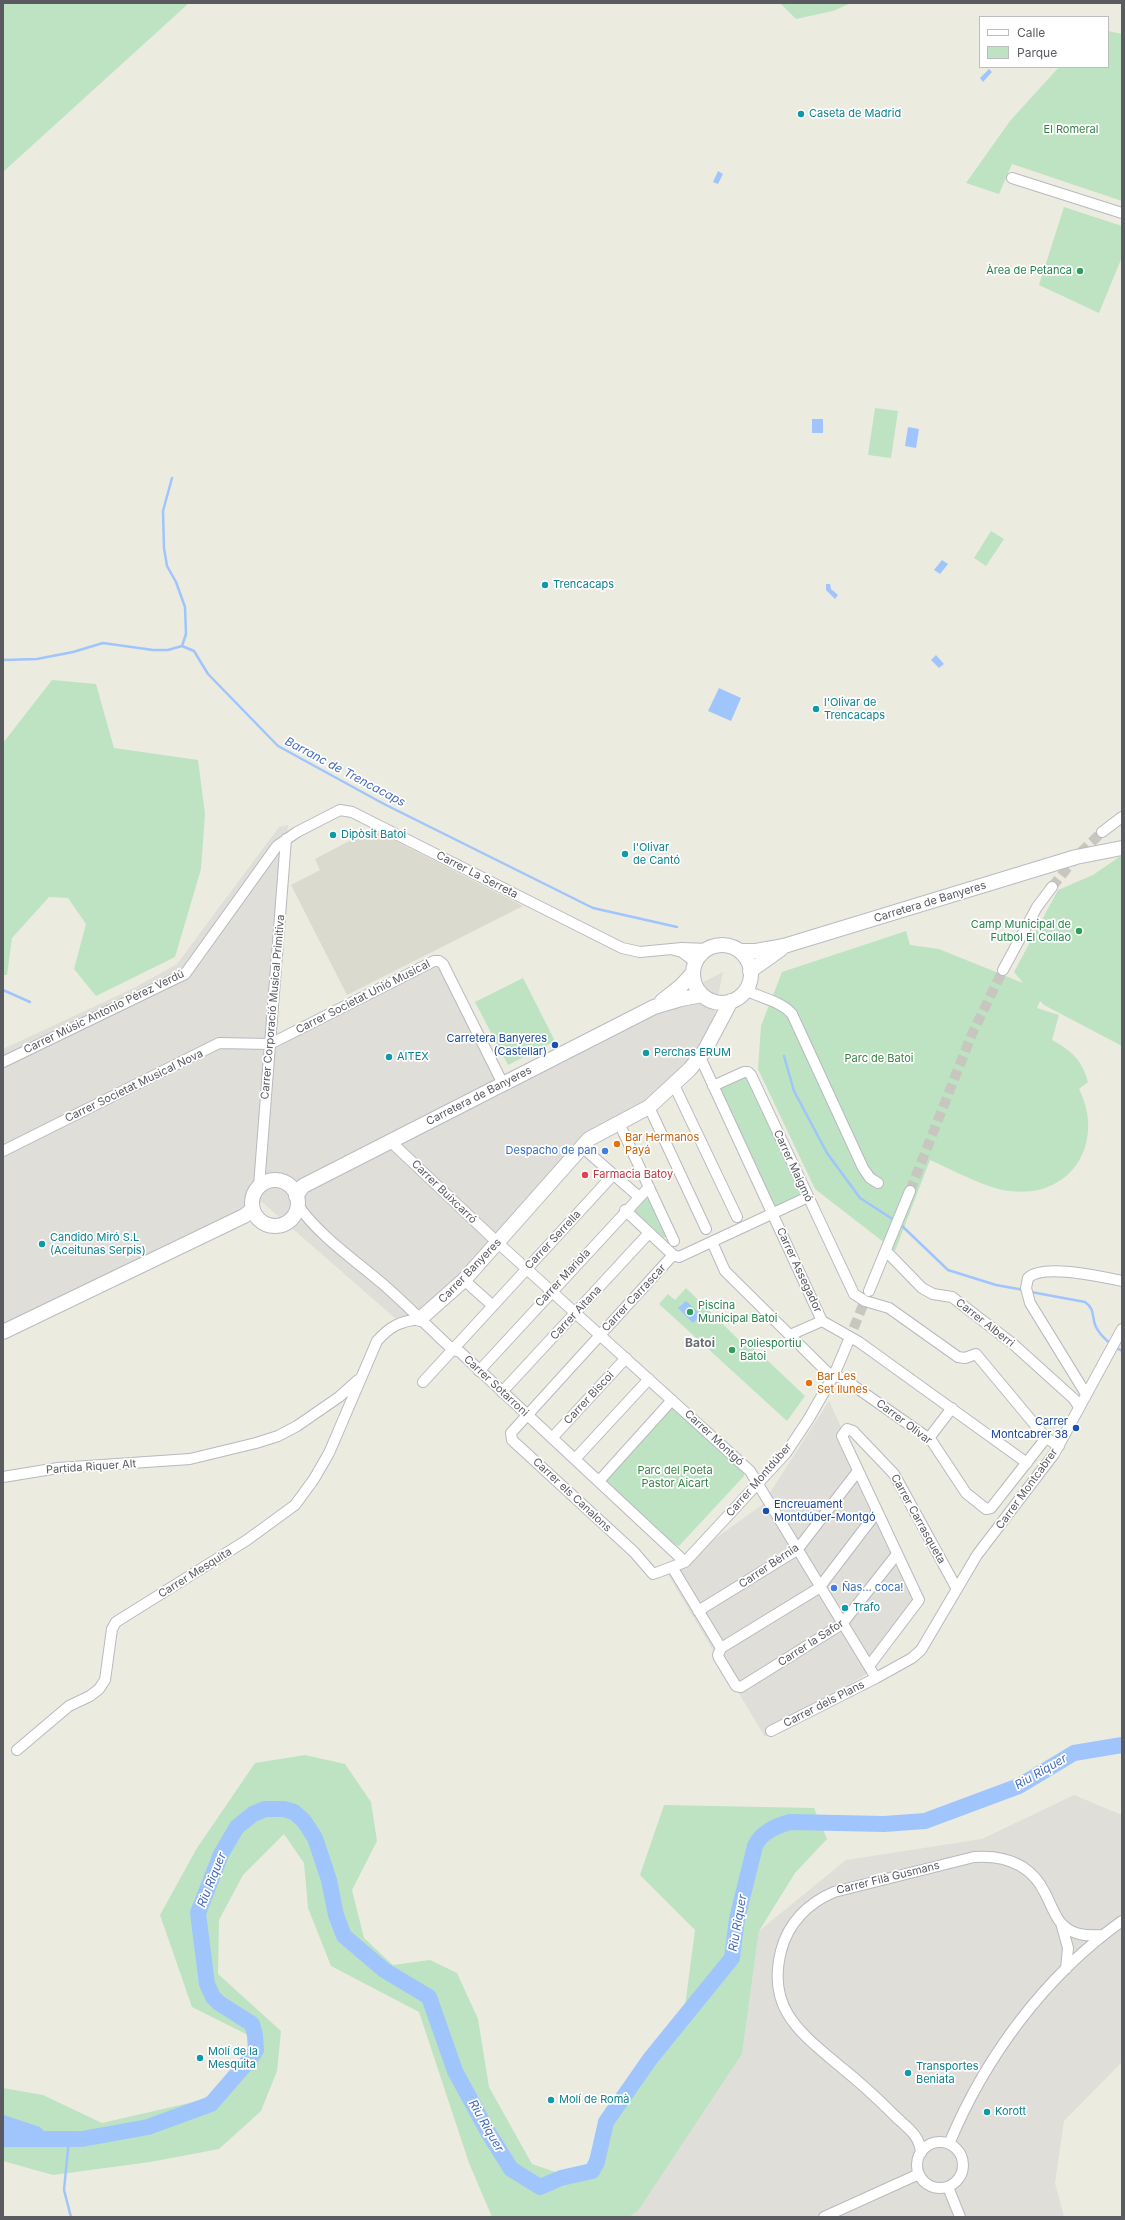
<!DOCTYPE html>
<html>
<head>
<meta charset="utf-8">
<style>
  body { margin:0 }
  #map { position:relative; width:1125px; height:2220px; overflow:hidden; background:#ecebe0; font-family:Inter,sans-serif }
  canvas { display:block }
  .frame { position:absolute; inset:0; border:4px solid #595b61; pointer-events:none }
  .legend { position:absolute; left:979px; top:16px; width:130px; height:52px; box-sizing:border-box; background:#fff; border:1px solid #bdbdc0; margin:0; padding:5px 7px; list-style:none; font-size:12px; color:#595b61 }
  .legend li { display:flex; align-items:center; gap:8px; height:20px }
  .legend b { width:20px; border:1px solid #bdbdc0 }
</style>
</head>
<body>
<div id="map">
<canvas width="1125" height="2220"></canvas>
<div class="frame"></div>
<ul class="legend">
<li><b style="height:5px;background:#fff"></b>Calle</li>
<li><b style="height:11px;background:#bde3c3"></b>Parque</li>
</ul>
</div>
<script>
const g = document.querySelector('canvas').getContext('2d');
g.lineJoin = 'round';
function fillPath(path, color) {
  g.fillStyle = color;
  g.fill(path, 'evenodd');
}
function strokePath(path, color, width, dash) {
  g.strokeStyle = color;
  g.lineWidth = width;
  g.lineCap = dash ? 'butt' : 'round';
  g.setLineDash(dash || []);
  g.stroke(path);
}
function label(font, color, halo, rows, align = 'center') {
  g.font = font + ' Inter,sans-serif';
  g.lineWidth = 3.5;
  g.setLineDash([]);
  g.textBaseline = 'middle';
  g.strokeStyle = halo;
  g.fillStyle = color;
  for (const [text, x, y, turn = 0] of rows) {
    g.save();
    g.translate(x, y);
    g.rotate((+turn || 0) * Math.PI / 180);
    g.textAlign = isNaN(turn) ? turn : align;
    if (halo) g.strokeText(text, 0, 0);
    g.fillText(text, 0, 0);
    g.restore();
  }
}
fillPath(new Path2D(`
  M 288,825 L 270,1044 L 440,958 L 503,1084 L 723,972 L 708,1047 L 681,1077 L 595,1136 L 432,1311 L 396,1319 L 262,1202 L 3,1328 L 3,1049 L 134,988 L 177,964 L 279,827 Z
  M 829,1401 L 922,1601 L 868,1673 L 765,1737 L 667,1573 L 762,1505 Z
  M 1074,1795 L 1122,1815 L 1122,2062 L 1064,2121 L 1055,2183 L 1064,2217 L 629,2217 L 638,2211 L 742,2054 L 759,1931 L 846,1860 L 982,1839 Z`), '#dfded8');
fillPath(new Path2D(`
  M 372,829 L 523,906 L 347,995 L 291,885 L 320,870 L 315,859 Z`), '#dbdace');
fillPath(new Path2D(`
  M 3,3 L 189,3 L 3,172 Z
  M 780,3 L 851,3 L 833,11 L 796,19 Z
  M 1108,31 L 1122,34 L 1122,201 L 1012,164 L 999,194 L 966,183 L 1010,121 L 1059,67 L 1108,67 Z
  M 1064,207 L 1122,226 L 1122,257 L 1099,313 L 1039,285 Z
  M 875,408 L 898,411 L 891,458 L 868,455 Z
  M 991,531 L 1004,539 L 986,566 L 974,558 Z
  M 52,680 L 96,684 L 114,748 L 198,760 L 205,814 L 201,869 L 175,957 L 96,996 L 74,969 L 86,924 L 68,898 L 49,897 L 12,938 L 7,975 L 3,975 L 3,743 Z
  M 1122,855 L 1122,1046 L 1044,1005 L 1040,1001 L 1037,1008 L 1059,1015 L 1052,1040 C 1072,1051 1082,1060 1088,1082 L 1079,1089 C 1106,1143 1071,1199 1010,1191 C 987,1189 953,1170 930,1160 L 895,1251 L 815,1189 L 758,1069 L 761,1026 L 782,972 L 906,931 L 910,945 L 939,949 L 1023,983 L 1014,972 L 1058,890 L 1093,875 Z
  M 523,978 L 555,1041 L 508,1065 L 475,1002 Z
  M 744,1077 L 748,1078 L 802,1195 L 777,1206 L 773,1204 L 718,1089 Z
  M 644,1198 L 649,1199 L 666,1237 L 664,1238 L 635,1212 L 635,1207 Z
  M 686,1288 L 742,1343 L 746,1340 L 805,1396 L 787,1421 L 659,1304 L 668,1294 L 675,1300 Z
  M 671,1408 L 674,1408 L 744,1472 L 744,1476 L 679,1546 L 674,1544 L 606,1482 L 607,1479 Z
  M 305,1755 L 345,1764 L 371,1802 L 377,1841 L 352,1890 L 364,1938 L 393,1965 L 430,1960 L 457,1973 L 478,2019 L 489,2087 L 532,2164 L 582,2181 L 605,2109 L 685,2006 L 695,1930 L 640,1875 L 664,1805 L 814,1808 L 827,1839 L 795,1873 L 759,1931 L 742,2054 L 638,2211 L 629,2217 L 492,2217 L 469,2163 L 419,2012 L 331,1966 L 308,1908 L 304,1863 L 284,1834 L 243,1875 L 219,1920 L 218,1974 L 281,2031 L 277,2071 L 261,2111 L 219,2149 L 150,2162 L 53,2175 L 3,2161 L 3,2088 L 43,2095 L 102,2123 L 202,2100 L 248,2066 L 248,2035 L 192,2007 L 160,1915 L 197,1848 L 255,1763 Z`), '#bde3c3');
fillPath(new Path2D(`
  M 989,69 L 992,72 L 983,82 L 980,78 Z
  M 718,171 L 723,174 L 718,184 L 713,182 Z
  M 812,419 L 823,419 L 823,433 L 812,433 Z
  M 908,427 L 919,429 L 916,448 L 905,446 Z
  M 942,560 L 948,564 L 940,574 L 934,570 Z
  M 826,584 L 830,584 L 831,589 L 838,595 L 835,599 L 826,590 Z
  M 936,655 L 944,664 L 939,668 L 931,660 Z
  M 719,688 L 741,698 L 731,721 L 708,711 Z
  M 686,1301 L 701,1315 L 693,1323 L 678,1308 Z`), '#a0c5fc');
strokePath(new Path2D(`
  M 172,478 L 163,511 L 164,548 L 167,566 L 176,582 L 185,607 L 186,634 L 182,646
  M 3,660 L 37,659 L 73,652 L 103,643 L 153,650 L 168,650 L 182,646 L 194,651 L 208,674 L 278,746 L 384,804 L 593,908 L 677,927
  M 3,990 L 30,1002
  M 784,1056 L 794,1091 L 827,1153 L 860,1198 L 894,1220
  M 900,1224 L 948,1270 L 996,1285 L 1024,1290
  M 1031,1292 L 1085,1302 C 1096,1310 1091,1317 1096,1327 C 1099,1333 1106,1340 1111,1344
  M 1115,1347 L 1122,1351
  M 69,2139 L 64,2190 L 71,2217`), '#a0c5fc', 2.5);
strokePath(new Path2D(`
  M 3,2123 L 36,2134
  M 3,2139 L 78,2139
  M 82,2139 L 148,2127 L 211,2104 L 251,2058 L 256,2050 L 255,2035 L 252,2024 L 219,2003 L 213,1997 L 207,1984 L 198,1913 L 221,1854 L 237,1827 L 253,1814 L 265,1809 L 284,1809 L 294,1812 L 304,1821 L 315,1838 L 329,1880 L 336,1915 L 344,1936 L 384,1970 L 429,1997 L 455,2071 L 488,2132 L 511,2169 L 540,2187 L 561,2178 L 592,2171 L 597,2162 L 606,2122 L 650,2059 L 732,1958 L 737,1919 L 755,1846 C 761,1832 776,1826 790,1822 L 884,1824 L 925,1821 L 1019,1786 L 1074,1753 L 1122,1745`), '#a0c5fc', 16);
strokePath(new Path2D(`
  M 1052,887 L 1076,857 L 1102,832
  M 910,1191 L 972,1034 L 1003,970
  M 848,1342 L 868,1293`), '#c7c7c0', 10, [10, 5]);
const street = new Path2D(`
  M 1012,178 L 1122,213
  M 1102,832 L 1122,817
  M 674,950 L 682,952 L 695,962
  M 1003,970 L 1037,907 L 1052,887
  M 745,990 C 761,998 781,1001 792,1014 L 863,1168 L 870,1178 L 878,1183
  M 700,1057 L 822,1321 L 859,1342 L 1027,1463
  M 3,1062 L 185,974 L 277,846 L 297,832 L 340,810 L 352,812 L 622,948 L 640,952 L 682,948 L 708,949
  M 674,1085 L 737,1217
  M 713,1086 L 744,1072 L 748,1072 L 751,1075 L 854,1294 L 865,1301 L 889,1308 L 958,1357 L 965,1358 L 976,1354 L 1046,1438 L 1059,1446
  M 649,1107 L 706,1229
  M 619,1123 L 674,1241
  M 390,1141 L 498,1243 L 750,1471 L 876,1678
  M 582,1147 L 638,1196
  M 3,1151 L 219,1043 L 270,1044 L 434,961 L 439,961 L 443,964 L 503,1084
  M 259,1186 L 286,839
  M 297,1204 C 319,1236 355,1260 384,1285 C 408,1306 429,1328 453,1350 L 460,1352 L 685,1562
  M 625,1210 L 673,1255 L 679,1257 L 808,1197
  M 712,1242 L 725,1271 L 823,1368 L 828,1373 L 844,1379 L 931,1440 L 966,1493 L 986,1509 L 991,1508 L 1046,1438
  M 886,1251 L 922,1288 L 933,1294 L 952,1297 L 1013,1344 L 1074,1399 L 1079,1407
  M 464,1280 L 493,1306
  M 869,1291 L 910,1191
  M 790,1335 L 822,1321
  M 479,1371 L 649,1187
  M 423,1382 L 613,1175
  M 502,1392 L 649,1233
  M 1086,1394 L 1030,1303 L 1026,1288 L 1028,1278 C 1043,1263 1103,1277 1122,1281
  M 552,1438 L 626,1358
  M 929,1438 L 952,1408
  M 575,1459 L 649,1379
  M 3,1477 L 58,1468 L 190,1459 L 256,1443 L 278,1436 L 297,1426 L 339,1397 L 358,1380
  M 599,1481 L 672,1400
  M 672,1567 L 721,1648 L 718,1655 L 719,1658 L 736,1686 L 741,1687 L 842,1624 L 897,1554
  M 656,1573 L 685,1562 L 786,1453 L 808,1420 L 834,1375 L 848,1342
  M 653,1574 L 634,1552 L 512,1440 L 511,1433 L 673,1255
  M 698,1611 L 797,1550 L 858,1471
  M 721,1648 L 819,1588 L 877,1512
  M 869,1666 L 919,1600 L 842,1436 L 847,1429 L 853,1431 L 894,1474 L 957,1589
  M 771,1731 L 876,1678 L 912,1658 L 921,1650 L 977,1555 L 1054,1454 L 1122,1329
  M 17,1750 L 69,1706 L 90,1696 L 99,1689 L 105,1680 L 112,1629 L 116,1622 L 247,1540 L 295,1505 L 314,1479 L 329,1453 L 377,1341 C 390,1326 401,1321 420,1319
  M 1061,1923 L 1068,1948 L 1066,1969
  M917 2165a23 23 0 1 1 46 0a23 23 0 1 1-46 0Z
  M 949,2144 C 985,2057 1045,1976 1122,1921
  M 921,2153 C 920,2136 908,2128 896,2117 C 879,2100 861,2083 842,2068 C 802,2034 766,2010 781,1951 C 788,1923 808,1903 834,1892 L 974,1857 C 1005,1855 1031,1864 1045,1893 C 1050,1902 1054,1915 1061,1923 C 1072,1936 1088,1936 1103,1935
  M 948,2187 L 960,2217
  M 824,2217 L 919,2174`);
const secondary = new Path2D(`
  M693 974a29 29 0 1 1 58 0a29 29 0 1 1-58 0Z
  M 740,951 L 756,951 L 784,946 L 1076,857 L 1122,848
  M 750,971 L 781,949
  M 662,1001 L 681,986 L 693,973
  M252 1203a23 23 0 1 1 46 0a23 23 0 1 1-46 0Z
  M 296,1196 L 303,1186 L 654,1007 L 681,999 L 702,995
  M 420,1319 L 464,1280 L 589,1139 L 649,1107 L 690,1069 L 705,1050 L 731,1001
  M 3,1332 L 244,1216 L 253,1209`);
strokePath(street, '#b8b9bf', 12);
strokePath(secondary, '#b9bbc2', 16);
strokePath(street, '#fff', 10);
strokePath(secondary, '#fff', 14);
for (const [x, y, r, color] of [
  [801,114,4,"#0f9aa8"],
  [1080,271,4,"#2e9e5b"],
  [545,585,4,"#0f9aa8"],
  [816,709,4,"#0f9aa8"],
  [333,835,4,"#0f9aa8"],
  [625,854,4,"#0f9aa8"],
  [1079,931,4,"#2e9e5b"],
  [555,1045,4,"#1a4fb4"],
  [646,1053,4,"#0f9aa8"],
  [389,1057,4,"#0f9aa8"],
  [617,1144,4,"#e8710a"],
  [605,1151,4,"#3f7fe0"],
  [585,1175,4,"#e0444e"],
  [42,1244,4,"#0f9aa8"],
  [690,1312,4,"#2e9e5b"],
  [732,1350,4,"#2e9e5b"],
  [809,1383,4,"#e8710a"],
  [1076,1428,4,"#1a4fb4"],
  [766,1511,4,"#1a4fb4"],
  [834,1588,4,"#3f7fe0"],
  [845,1608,4,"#0f9aa8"],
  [200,2058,4,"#0f9aa8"],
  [908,2073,4,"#0f9aa8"],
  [551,2100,4,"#0f9aa8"],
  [987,2112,4,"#0f9aa8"]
]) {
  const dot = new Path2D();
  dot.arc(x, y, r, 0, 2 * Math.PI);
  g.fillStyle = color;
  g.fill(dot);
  strokePath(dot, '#fff', 1.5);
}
label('11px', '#0d838f', '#fff', [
  ["Caseta de Madrid",809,114],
  ["Trencacaps",553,585],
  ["l'Olivar de",824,703],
  ["Trencacaps",824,716],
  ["Dipòsit Batoi",341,835],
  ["l'Olivar",633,848],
  ["de Cantó",633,861],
  ["Perchas ERUM",654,1053],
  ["AITEX",397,1057],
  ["Candido Miró S.L",50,1238],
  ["(Aceitunas Serpis)",50,1251],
  ["Trafo",853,1608],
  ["Molí de la",208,2052],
  ["Mesquita",208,2065],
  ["Transportes",916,2067],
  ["Beniata",916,2080],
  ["Molí de Romà",559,2100],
  ["Korott",995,2112]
], 'left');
label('11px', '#378247', '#fff', [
  ["El Romeral",1071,130],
  ["Parc de Batoi",879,1059],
  ["Parc del Poeta",675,1471],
  ["Pastor Aicart",675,1484]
]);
label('11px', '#27864d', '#fff', [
  ["Àrea de Petanca",1072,271],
  ["Camp Municipal de",1071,925],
  ["Futbol El Collao",1071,938],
  ["Piscina",698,1306,"left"],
  ["Municipal Batoi",698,1319,"left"],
  ["Poliesportiu",740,1344,"left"],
  ["Batoi",740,1357,"left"]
], 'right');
label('11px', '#595b61', '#fff', [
  ["Carrer La Serreta",477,875,27],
  ["Carretera de Banyeres",930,902,-17],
  ["Carrer Societat Unió Musical",363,997,-27],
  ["Carrer Corporació Musical Primitiva",273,1007,-85],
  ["Carrer Músic Antonio Pérez Verdú",104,1012,-26],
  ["Carrer Societat Musical Nova",134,1086,-26],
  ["Carretera de Banyeres",479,1096,-27],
  ["Carrer Maigmó",793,1166,65],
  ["Carrer Buixcarró",444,1192,44],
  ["Carrer Serrella",553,1240,-47],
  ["Carrer Assegador",799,1270,65],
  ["Carrer Banyeres",470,1271,-46],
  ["Carrer Mariola",563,1278,-47],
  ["Carrer Carrascar",634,1298,-47],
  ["Carrer Aitana",576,1313,-47],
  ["Carrer Alberri",985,1323,38],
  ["Carrer Sotarroni",496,1386,43],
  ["Carrer Biscoi",589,1398,-47],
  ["Carrer Olivar",904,1422,37],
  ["Carrer Montgó",714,1438,43],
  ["Partida Riquer Alt",91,1467,-4],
  ["Carrer Montdúber",759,1480,-49],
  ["Carrer Montcabrer",1027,1489,-54],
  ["Carrer els Canalons",572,1495,43],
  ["Carrer Carrasqueta",918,1519,61],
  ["Carrer Bèrnia",769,1566,-34],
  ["Carrer Mesquita",195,1573,-32],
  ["Carrer la Safor",811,1643,-33],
  ["Carrer dels Plans",824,1704,-27],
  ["Carrer Filà Gusmans",888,1878,-14]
]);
label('11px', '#164399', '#fff', [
  ["Carretera Banyeres",547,1039],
  ["(Castellar)",547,1052],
  ["Carrer",1068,1422],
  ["Montcabrer 38",1068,1435],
  ["Encreuament",774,1505,"left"],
  ["Montdúber-Montgó",774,1518,"left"]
], 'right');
label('11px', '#c56008', '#fff', [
  ["Bar Hermanos",625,1138],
  ["Payá",625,1151],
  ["Bar Les",817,1377],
  ["Set llunes",817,1390]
], 'left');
label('11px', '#366cbe', '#fff', [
  ["Despacho de pan",597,1151],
  ["Ñas... coca!",842,1588,"left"]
], 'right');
label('11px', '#be3a42', '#fff', [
  ["Farmacia Batoy",593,1175]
], 'left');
label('italic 12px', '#446bbd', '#fff', [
  ["Barranc de Trencacaps",345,772,28],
  ["Riu Riquer",1041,1772,-30],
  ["Riu Riquer",212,1880,-68],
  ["Riu Riquer",738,1923,-80],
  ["Riu Riquer",486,2126,60]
]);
label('bold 12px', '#6a6d73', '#fff', [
  ["Batoi",700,1343]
]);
</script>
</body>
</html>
